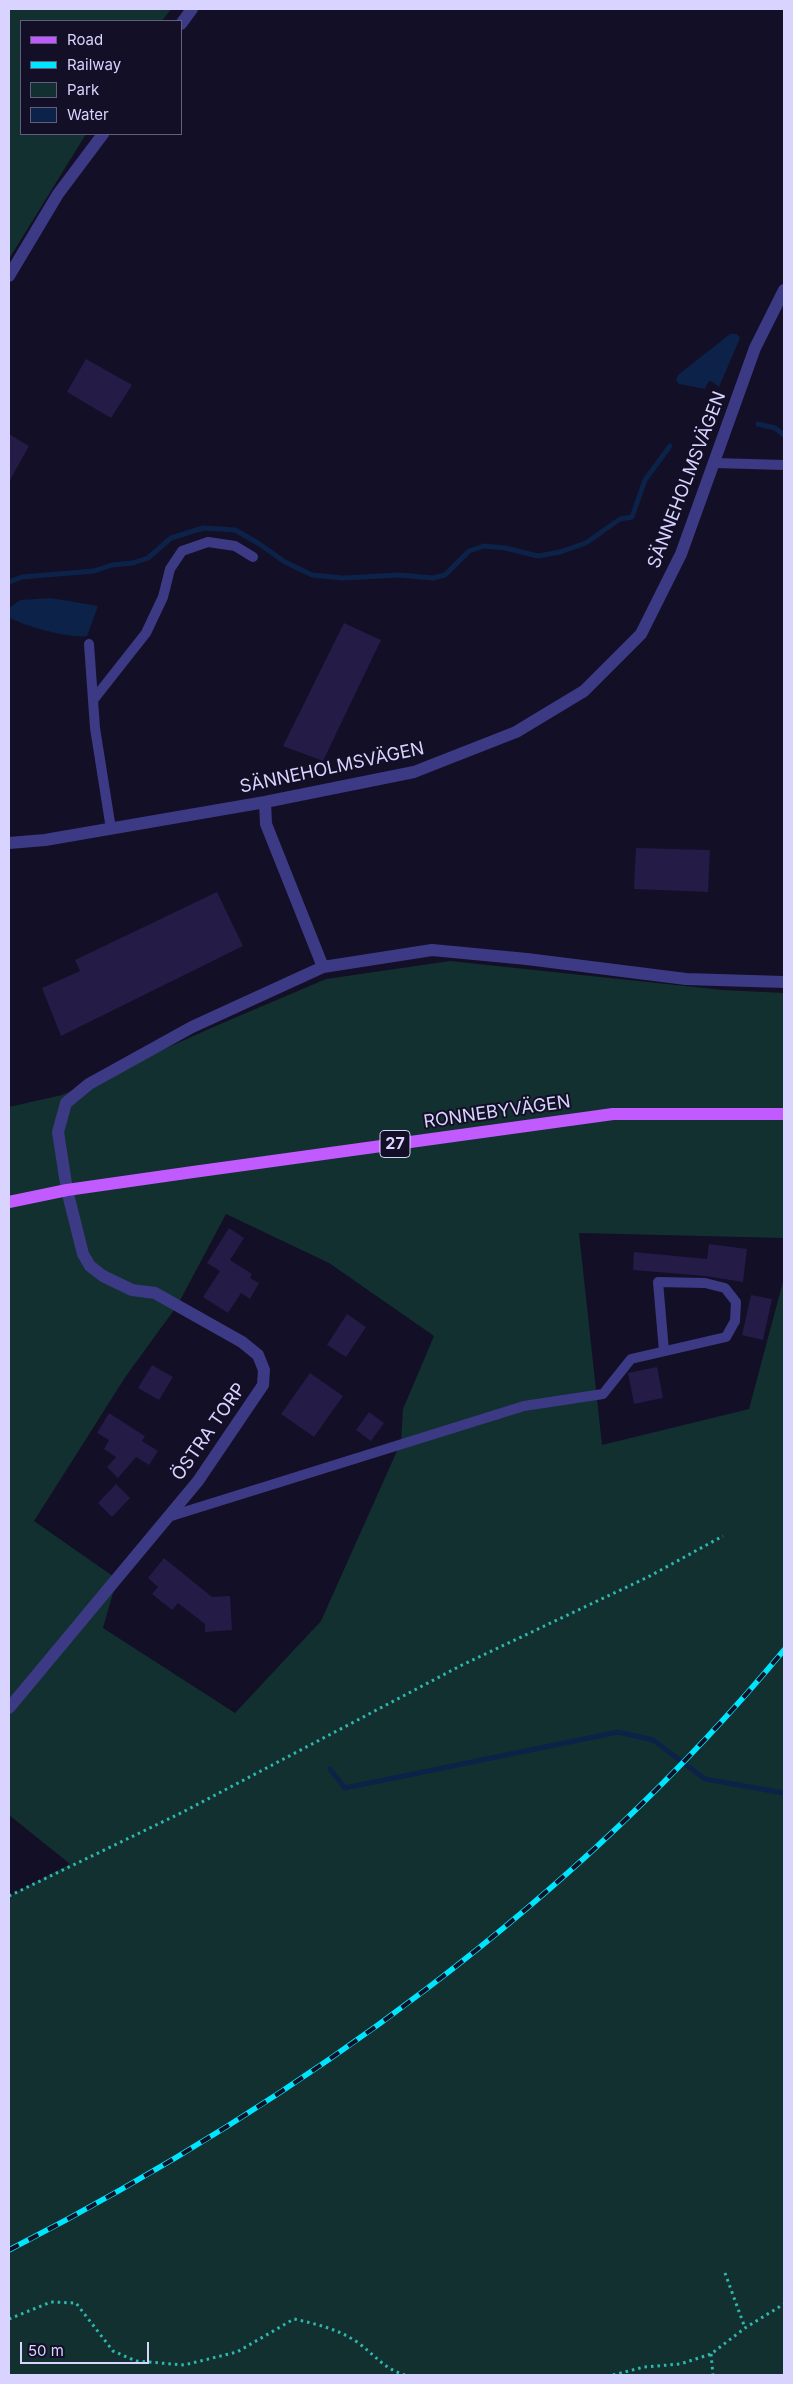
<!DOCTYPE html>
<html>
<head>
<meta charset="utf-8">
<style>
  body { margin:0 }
  #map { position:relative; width:793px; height:2384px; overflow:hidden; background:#130f26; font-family:Inter,sans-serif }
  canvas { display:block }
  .frame { position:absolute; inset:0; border:10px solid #d9d4ff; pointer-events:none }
  .legend { position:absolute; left:20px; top:20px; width:162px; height:115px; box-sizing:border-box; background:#130f26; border:1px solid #625e7d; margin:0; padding:6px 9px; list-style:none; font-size:15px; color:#d9d4ff }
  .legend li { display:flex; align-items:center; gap:10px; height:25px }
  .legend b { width:25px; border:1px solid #625e7d }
  .scale { position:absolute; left:20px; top:2342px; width:129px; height:22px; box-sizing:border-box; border:2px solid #d9d4ff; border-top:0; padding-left:6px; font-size:15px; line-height:18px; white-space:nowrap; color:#d9d4ff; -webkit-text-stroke:4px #130f26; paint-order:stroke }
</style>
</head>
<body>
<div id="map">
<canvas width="793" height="2384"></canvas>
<div class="frame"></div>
<ul class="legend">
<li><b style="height:6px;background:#c25bff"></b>Road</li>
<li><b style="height:6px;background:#00e5ff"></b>Railway</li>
<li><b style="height:14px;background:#12302f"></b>Park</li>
<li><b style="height:14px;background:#0c2248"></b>Water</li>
</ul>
<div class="scale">50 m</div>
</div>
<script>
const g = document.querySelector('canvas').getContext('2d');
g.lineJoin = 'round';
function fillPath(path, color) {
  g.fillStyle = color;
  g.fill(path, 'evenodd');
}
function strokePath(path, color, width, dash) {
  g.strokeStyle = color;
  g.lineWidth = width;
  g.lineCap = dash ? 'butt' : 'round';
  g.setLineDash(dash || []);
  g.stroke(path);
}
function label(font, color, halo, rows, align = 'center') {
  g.font = font + ' Inter,sans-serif';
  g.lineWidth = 4;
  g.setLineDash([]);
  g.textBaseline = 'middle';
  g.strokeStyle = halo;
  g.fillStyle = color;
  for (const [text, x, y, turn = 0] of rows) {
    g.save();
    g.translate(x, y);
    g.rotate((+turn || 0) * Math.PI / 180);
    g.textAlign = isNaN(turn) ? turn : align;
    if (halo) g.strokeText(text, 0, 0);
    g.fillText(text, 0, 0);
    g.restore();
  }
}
fillPath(new Path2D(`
  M 9,9 L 171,9 L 162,21 L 21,21 L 21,134 L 86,134 L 9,259 Z
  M 450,961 L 723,990 L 784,993 L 784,1238 L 579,1233 L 602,1445 L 749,1409 L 784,1278 L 784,2375 L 9,2375 L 9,1896 L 70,1864 L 9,1815 L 9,1107 L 62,1095 L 211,1028 L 326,979 ZM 226,1214 L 329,1263 L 434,1336 L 403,1409 L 401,1442 L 321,1621 L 235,1713 L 103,1628 L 117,1579 L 34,1521 L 126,1376 L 177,1306 Z`), '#12302f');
fillPath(new Path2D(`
  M 730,334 L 737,334 L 740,338 L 719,387 L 711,381 L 708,382 L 705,389 L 679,384 L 676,380 L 678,375 Z
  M 51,598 L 98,606 L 87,636 C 70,639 25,626 10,618 L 9,608 L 20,600 Z`), '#0c2248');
strokePath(new Path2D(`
  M 758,424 L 775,428 L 784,435
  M 9,582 L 22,577 L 94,571 L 112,565 L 133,563 L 148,558 L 171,538 L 203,528 L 235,530 L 258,543 L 285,562 L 312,575 L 343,578 L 399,575 L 433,578 L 445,575 L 469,551 L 484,546 L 505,548 L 538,556 L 560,552 L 586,543 L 620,519 L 632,517 L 645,480 L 670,446
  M 330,1769 L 345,1788 L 618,1732 L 653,1740 L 705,1779 L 784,1793`), '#0c2248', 5);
fillPath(new Path2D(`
  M 86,359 L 132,385 L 111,418 L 67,392 Z
  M 9,434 L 29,446 L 9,482 Z
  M 344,623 L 381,640 L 323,761 L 283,746 Z
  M 636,848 L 710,850 L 708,892 L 634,889 Z
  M 217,892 L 243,946 L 61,1036 L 42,988 L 80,971 L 75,960 Z
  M 229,1228 L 244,1238 L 230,1260 L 252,1274 L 250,1278 L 259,1283 L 250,1299 L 241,1293 L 228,1313 L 203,1297 L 220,1271 L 207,1263 Z
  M 709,1244 L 747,1249 L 743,1282 L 705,1276 L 633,1270 L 634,1252 L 707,1259 Z
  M 751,1295 L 772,1299 L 763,1340 L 742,1335 Z
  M 347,1314 L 366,1327 L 346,1357 L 327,1345 Z
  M 152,1365 L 173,1377 L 159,1400 L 138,1388 Z
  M 657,1367 L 663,1398 L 634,1404 L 628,1373 Z
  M 310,1373 L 343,1396 L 314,1437 L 281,1414 Z
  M 369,1412 L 384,1423 L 371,1441 L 356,1430 Z
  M 109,1413 L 145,1436 L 142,1441 L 158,1451 L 149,1465 L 136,1457 L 118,1478 L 107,1467 L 116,1457 L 104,1449 L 109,1440 L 97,1433 Z
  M 116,1484 L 130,1498 L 112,1517 L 98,1503 Z
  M 164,1558 L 212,1597 L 230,1596 L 232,1630 L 205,1632 L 205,1624 L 178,1603 L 172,1610 L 152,1594 L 158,1587 L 148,1578 Z`), '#241b47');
strokePath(new Path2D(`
  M 9,1896 L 183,1812 L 462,1665 L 648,1577 L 723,1536
  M 725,2273 L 745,2328
  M 9,2319 L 51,2302 L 76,2303 L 113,2351 L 136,2361 L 184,2365 L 237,2352 L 294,2319 C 316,2324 338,2329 357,2342 C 375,2355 384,2369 405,2375
  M 711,2354 L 713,2375
  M 613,2375 L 644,2367 L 680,2364 L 711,2354 L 745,2328 L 784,2304`), '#2fb8b0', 3, [2.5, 4]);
strokePath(new Path2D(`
  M 714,463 L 784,465
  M 89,644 L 95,728 L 111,829
  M 94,699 L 146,633 L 163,597 L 170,569 L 182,551 L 208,542 L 235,546 L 253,557
  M 168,1517 L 524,1406 L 603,1394 L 631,1359 L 726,1337 L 735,1321 L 736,1302 L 725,1288 L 705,1283 L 658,1282 L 664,1351`), '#3d3a85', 10);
strokePath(new Path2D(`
  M 181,24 L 192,9
  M 9,276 L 58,194 L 103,134
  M 265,802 L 266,824 L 323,967
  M 9,843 L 45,840 L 265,802 L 414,772 L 516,732 L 584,691 L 641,634 L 681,554 L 755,348 L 784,290
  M 9,1708 L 198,1481 L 263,1385 L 264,1370 L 258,1355 L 242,1342 L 155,1293 L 132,1290 L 103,1276 L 90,1266 L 83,1254 L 67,1190 L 58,1132 L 66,1103 L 89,1084 L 192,1027 L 323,967 L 432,950 L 527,959 L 686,979 L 784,982`), '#3d3a85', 12);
strokePath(new Path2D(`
  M 9,1202 L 67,1190 L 193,1172 L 613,1114 L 784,1114`), '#c25bff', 12);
const rail = new Path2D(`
  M 9,2250 C 299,2101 575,1902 784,1650`);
strokePath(rail, '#00e5ff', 5.5);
strokePath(rail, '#130f26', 4, [11]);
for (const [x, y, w] of [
  [395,1144,30]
]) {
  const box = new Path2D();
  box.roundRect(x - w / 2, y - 13.5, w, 27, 4);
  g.fillStyle = '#130f26';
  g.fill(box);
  strokePath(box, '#d9d4ff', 1);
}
label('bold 16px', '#d9d4ff', null, [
  ["27",395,1144]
]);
label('18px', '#d9d4ff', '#130f26', [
  ["SÄNNEHOLMSVÄGEN",687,480,-69],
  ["SÄNNEHOLMSVÄGEN",332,768,-12],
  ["RONNEBYVÄGEN",497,1112,-8],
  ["ÖSTRA TORP",209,1432,-55]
]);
</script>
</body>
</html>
